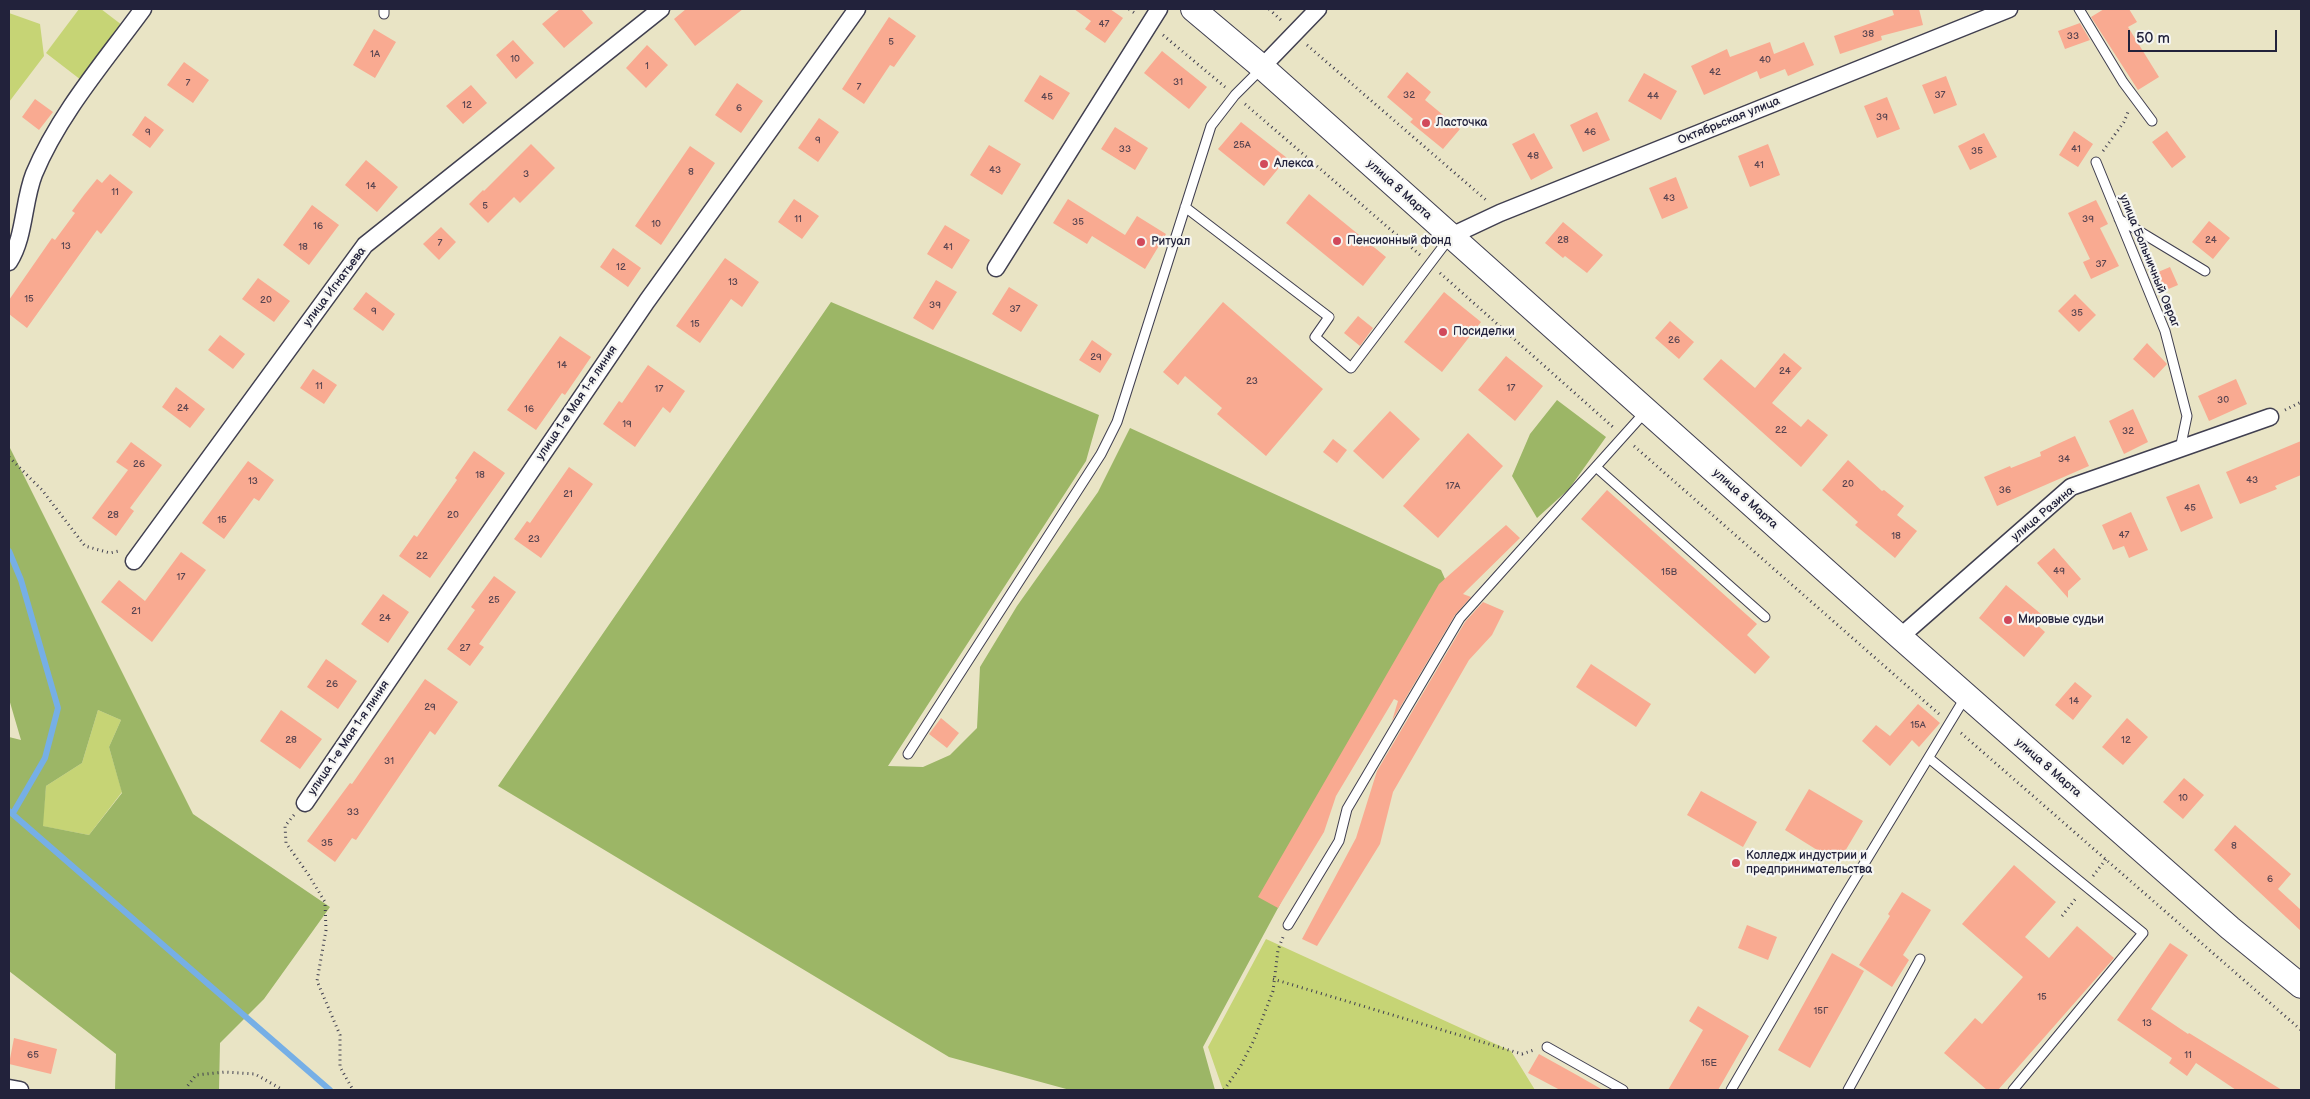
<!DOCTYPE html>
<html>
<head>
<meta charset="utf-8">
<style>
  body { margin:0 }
  #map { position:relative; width:2310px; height:1099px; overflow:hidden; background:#e9e4c5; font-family:"Balsamiq Sans",sans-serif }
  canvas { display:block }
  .frame { position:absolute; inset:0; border:10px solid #22223b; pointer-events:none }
  .scale { position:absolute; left:2128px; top:30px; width:149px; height:22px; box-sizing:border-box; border:2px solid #22223b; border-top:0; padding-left:6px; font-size:15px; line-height:18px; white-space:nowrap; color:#22223b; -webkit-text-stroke:4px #f6f6f2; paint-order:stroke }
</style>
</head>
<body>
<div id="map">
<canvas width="2310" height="1099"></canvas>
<div class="frame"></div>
<div class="scale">50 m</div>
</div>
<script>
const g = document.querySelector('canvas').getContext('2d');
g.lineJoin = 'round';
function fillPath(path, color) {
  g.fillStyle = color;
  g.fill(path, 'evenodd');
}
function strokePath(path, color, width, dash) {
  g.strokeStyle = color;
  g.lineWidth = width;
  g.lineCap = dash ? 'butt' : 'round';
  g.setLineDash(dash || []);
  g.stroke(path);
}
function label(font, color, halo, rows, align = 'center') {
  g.font = font + ' "Balsamiq Sans",sans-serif';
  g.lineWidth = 4.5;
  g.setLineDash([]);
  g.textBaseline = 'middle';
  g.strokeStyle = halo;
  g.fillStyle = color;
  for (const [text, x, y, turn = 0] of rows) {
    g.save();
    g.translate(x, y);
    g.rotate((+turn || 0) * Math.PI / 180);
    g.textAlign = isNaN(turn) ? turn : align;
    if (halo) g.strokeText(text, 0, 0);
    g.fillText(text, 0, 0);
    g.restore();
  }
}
fillPath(new Path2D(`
  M 79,9 L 101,9 L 122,25 L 81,80 L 46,53 Z
  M 9,13 L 40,24 L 44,56 L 9,102 Z
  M 98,710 L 121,720 L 109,747 L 122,792 L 89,835 L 42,826 L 46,786 L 82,763 Z
  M 1266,939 L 1511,1051 L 1535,1090 L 1223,1090 L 1208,1047 Z`), '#c6d475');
fillPath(new Path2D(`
  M 831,302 L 1099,415 L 1086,461 L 888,766 L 923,767 L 950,755 L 977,728 L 980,667 L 1017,606 L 1098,492 L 1130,428 L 1441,570 L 1445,579 L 1278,908 L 1203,1047 L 1215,1090 L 1070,1090 L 949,1057 L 498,786 Z
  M 1557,400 L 1606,437 L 1569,489 L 1537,518 L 1512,476 L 1530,434 Z
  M 9,446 L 193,814 L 330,907 L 264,999 L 220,1043 L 219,1090 L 115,1090 L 116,1054 L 9,971 L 9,737 L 21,740 L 9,699 ZM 98,710 L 121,720 L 109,747 L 122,793 L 89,835 L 43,826 L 46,786 L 82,763 Z`), '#9cb666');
strokePath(new Path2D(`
  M 9,551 L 21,580 L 58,708 L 45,758 L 13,813
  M 9,811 L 330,1090`), '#76afe6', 6);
fillPath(new Path2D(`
  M 560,9 L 581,9 L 593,23 L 564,48 L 542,24 Z
  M 686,9 L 743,9 L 695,46 L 674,19 Z
  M 1074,9 L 1110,9 L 1123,18 L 1105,43 L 1085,29 L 1091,21 Z
  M 1892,9 L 1919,9 L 1923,25 L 1881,36 L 1882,40 L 1840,54 L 1834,36 L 1894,15 Z
  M 2104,9 L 2129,9 L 2137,22 L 2128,27 L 2159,77 L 2138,90 L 2091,17 Z
  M 889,17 L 916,36 L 894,67 L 890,65 L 864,104 L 842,89 Z
  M 2080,23 L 2090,40 L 2065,49 L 2058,31 Z
  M 374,29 L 396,42 L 375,78 L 353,65 Z
  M 513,40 L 534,63 L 516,79 L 496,55 Z
  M 1770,42 L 1774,54 L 1804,42 L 1814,65 L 1788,76 L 1785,69 L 1760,79 L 1757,71 L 1704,95 L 1691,66 L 1727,49 L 1730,57 Z
  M 647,45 L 668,65 L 646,88 L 626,68 Z
  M 1162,51 L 1207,87 L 1189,109 L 1144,73 Z
  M 184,62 L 209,80 L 193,103 L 167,85 Z
  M 1407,72 L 1431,92 L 1425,100 L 1460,129 L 1443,149 L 1410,122 L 1413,119 L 1387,97 Z
  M 1644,73 L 1677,91 L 1661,120 L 1628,101 Z
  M 1040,75 L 1070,93 L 1053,120 L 1024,101 Z
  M 1946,76 L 1957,105 L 1934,114 L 1922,85 Z
  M 737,83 L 763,101 L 741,133 L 715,115 Z
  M 471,85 L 487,103 L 463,124 L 446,106 Z
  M 1887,97 L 1900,129 L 1877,138 L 1864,106 Z
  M 35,99 L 53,112 L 39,130 L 22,117 Z
  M 1597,112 L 1610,140 L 1583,152 L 1570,125 Z
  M 145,116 L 164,130 L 150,148 L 132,135 Z
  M 819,118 L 839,132 L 818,162 L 798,148 Z
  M 1241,122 L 1287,158 L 1264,186 L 1218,149 Z
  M 1115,127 L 1148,148 L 1135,170 L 1101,149 Z
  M 2074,131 L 2093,144 L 2078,167 L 2059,155 Z
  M 2167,131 L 2186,157 L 2172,168 L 2152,142 Z
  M 1534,133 L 1553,168 L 1531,180 L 1512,144 Z
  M 1984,133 L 1997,157 L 1970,170 L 1958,146 Z
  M 531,144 L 555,168 L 520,203 L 514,197 L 488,223 L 469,204 L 483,190 L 484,191 Z
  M 1768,144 L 1780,175 L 1750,187 L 1738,156 Z
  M 989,145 L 1021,164 L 1002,195 L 970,175 Z
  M 690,146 L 715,163 L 661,245 L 635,226 Z
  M 366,160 L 398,187 L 377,212 L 345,185 Z
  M 110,174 L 133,192 L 101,234 L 97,230 L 27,328 L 9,314 L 9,300 L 52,238 L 55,240 L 75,213 L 72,211 L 84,195 L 97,179 L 102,183 Z
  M 1676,177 L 1688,208 L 1662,219 L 1649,188 Z
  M 1309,194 L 1386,257 L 1363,286 L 1286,223 Z
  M 794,199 L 819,216 L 802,239 L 778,222 Z
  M 1068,199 L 1125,235 L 1137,216 L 1166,234 L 1145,269 L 1092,236 L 1087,244 L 1053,223 Z
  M 2096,200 L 2108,224 L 2100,228 L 2119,266 L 2091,279 L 2083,262 L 2090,259 L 2068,213 Z
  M 312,205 L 339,225 L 309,265 L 283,245 Z
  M 2209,221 L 2230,238 L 2213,259 L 2192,242 Z
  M 1563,222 L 1603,255 L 1587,273 L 1565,256 L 1563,258 L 1545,243 Z
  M 945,225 L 970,240 L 952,269 L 927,254 Z
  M 441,227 L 456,242 L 439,260 L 423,244 Z
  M 613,248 L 641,268 L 628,287 L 600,267 Z
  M 725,258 L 759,282 L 742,307 L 731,299 L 700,343 L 676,326 Z
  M 2170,267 L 2178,285 L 2159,293 L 2151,275 Z
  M 258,278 L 290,301 L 274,322 L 242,299 Z
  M 936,280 L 957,292 L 933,330 L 913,318 Z
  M 1009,287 L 1038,305 L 1021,332 L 992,314 Z
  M 366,292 L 395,314 L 383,331 L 353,309 Z
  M 1444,292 L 1481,322 L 1442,372 L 1404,342 Z
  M 2075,294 L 2096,315 L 2079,332 L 2058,311 Z
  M 1223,302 L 1323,389 L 1266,456 L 1217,414 L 1222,408 L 1185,376 L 1178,385 L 1163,372 Z
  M 1358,316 L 1373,328 L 1360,346 L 1344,333 Z
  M 1670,321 L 1694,342 L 1679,359 L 1655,338 Z
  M 220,335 L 245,354 L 233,369 L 208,350 Z
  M 560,336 L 591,357 L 565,395 L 562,393 L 536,430 L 507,410 Z
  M 1092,340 L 1112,354 L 1100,373 L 1079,360 Z
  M 2147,343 L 2167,364 L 2154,378 L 2133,359 Z
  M 1784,353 L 1802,368 L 1772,403 L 1801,427 L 1808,419 L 1828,435 L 1801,467 L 1703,379 L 1721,359 L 1755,388 Z
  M 1506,356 L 1543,386 L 1515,421 L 1478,390 Z
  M 648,365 L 685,391 L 670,413 L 663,407 L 635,447 L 603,424 L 619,401 L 622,403 Z
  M 313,369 L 337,385 L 324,404 L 300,388 Z
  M 2236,379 L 2247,404 L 2209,421 L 2198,396 Z
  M 176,387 L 205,409 L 190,428 L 162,407 Z
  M 2133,409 L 2148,442 L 2124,454 L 2109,421 Z
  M 1390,411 L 1420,439 L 1383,479 L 1353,451 Z
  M 1468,433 L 1503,466 L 1438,538 L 1403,506 Z
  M 2075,436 L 2089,466 L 1997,506 L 1984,477 L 2010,466 L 2011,468 L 2041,456 L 2040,452 Z
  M 1333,439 L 1347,450 L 1337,463 L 1323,452 Z
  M 2301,441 L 2301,475 L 2275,486 L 2277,489 L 2240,504 L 2226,472 Z
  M 131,442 L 162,465 L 130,508 L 134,511 L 116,536 L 92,518 L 128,470 L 116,462 Z
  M 474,451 L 505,473 L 430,578 L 399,556 L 414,535 L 417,537 L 457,480 L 455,478 Z
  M 1848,460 L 1882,491 L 1884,490 L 1904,506 L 1897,515 L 1917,531 L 1895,558 L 1855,525 L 1858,522 L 1822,490 Z
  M 248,461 L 274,480 L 259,501 L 254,498 L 224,539 L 202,523 Z
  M 569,467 L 593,484 L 541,558 L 514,539 L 527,521 L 530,523 Z
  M 2199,484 L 2213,518 L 2181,532 L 2166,497 Z
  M 1607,490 L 1757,624 L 1747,635 L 1770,657 L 1755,674 L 1581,519 Z
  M 2131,512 L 2148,550 L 2129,558 L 2124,546 L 2113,550 L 2102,525 Z
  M 1506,525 L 1520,538 L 1463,594 L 1471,597 L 1455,615 L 1392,721 L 1398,701 L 1394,699 L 1336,796 L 1324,832 L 1278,908 L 1258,897 L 1439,584 Z
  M 2054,548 L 2081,579 L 2068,591 L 2068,598 L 2037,563 Z
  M 181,552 L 206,570 L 152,642 L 101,602 L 119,580 L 145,601 Z
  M 494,576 L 516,592 L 479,644 L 484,647 L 470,666 L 447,649 L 475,610 L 471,607 Z
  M 2006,585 L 2041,614 L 2034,622 L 2045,632 L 2024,657 L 1979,618 Z
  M 383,594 L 409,612 L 388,643 L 361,624 Z
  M 1483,602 L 1504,611 L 1492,635 L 1469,660 L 1393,792 L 1380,844 L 1317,946 L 1302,939 L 1356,838 L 1377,771 L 1465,622 Z
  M 326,659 L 357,681 L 338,709 L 307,687 Z
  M 1591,664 L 1651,704 L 1636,727 L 1576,687 Z
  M 425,679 L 458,702 L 435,735 L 430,731 L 356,840 L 352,838 L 335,862 L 307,841 L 350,783 L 352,784 Z
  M 2075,682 L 2092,696 L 2073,720 L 2055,705 Z
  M 1918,704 L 1940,723 L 1919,747 L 1912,740 L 1890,766 L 1862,741 L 1876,725 L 1890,736 Z
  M 281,710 L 322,739 L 300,769 L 260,741 Z
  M 941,718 L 959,733 L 947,748 L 929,734 Z
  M 2127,718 L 2148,737 L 2123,765 L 2102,747 Z
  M 2184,778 L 2204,795 L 2183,819 L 2163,802 Z
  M 1809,789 L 1863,821 L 1838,863 L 1785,830 Z
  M 1701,791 L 1757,822 L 1743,847 L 1687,815 Z
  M 2235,825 L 2291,874 L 2278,889 L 2301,910 L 2301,931 L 2214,850 Z
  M 2014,865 L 2056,902 L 2025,937 L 2049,958 L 2077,926 L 2114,958 L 1998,1090 L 1987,1090 L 1944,1053 L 1975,1018 L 1982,1024 L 2023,977 L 1962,924 Z
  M 1902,892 L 1931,910 L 1903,955 L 1909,960 L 1892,987 L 1859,965 L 1890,916 L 1888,914 Z
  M 1747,925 L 1777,937 L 1768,960 L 1738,948 Z
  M 2170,943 L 2188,955 L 2151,1009 L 2188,1034 L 2189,1033 L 2282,1090 L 2236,1090 L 2196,1063 L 2187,1076 L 2169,1063 L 2172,1058 L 2117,1020 Z
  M 1832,953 L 1864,971 L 1810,1068 L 1778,1050 Z
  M 1698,1006 L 1749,1036 L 1718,1090 L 1668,1090 L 1703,1030 L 1689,1021 Z
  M 14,1038 L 57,1049 L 51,1074 L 9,1064 Z
  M 1539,1054 L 1575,1074 L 1603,1090 L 1560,1090 L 1528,1073 Z`), '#f9aa91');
const service = new Path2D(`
  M 2079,9 L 2123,82 L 2152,121
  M 384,14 L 384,9
  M 2096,162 L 2165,331 L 2187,416 L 2180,449
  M 1185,207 L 1329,317 L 1315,337 L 1351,368 L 1451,236
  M 2119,219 L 2205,271
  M 1596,467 L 1765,617
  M 908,754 L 1101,454 L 1117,422 L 1211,126 L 1235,95 L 1262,68
  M 1930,759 L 2143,933 L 2013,1090
  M 1288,925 L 1339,841 L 1347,809 L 1460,618 L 1646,411
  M 1547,1047 L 1623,1090
  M 1731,1090 L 1839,905 L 1966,696
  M 1848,1090 L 1920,959`);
const minor = new Path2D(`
  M 1262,67 L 1318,9
  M 1451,236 L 1500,213 L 2009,9
  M 9,262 C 25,237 23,202 34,174 C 59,114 105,61 143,9
  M 996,268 L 1159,9
  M 134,561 L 365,245 L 661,9
  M 1900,637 L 2071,487 L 2270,417
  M 305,803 L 647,301 L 857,9
  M 9,1088 L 20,1090`);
const secondary = new Path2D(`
  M 1193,9 L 1262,67 L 1900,637 L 2230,928 L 2301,986`);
strokePath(service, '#403f50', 11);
strokePath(minor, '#403f50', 19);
strokePath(secondary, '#403f50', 26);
strokePath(new Path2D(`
  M 1129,9 L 1136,14
  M 1269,9 L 1283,22
  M 1163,35 L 1225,87
  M 1307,45 L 1486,200
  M 1245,104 L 1420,255
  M 2103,151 L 2124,122 L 2128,112
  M 1440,273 L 1614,428
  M 2285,410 L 2301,402
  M 1634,446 L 1939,714
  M 9,457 L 42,490 L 85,546 L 110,553 L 119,551
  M 1961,733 L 2301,1030
  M 294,815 L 285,826 L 286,843 L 308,874 L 325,902 L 326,930 L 317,981 L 340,1035 L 340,1067 L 353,1090
  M 2093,876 L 2106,859
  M 2062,916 L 2077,897
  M 1273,979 L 1522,1054 L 1534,1050
  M 186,1090 L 186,1088 L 196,1075 L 225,1072 L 255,1074 L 283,1090
  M 1224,1090 L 1240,1067 L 1254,1040 L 1273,991 L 1278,950 L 1283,937`), '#403f50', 3, [1, 4]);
strokePath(service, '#fff', 9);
strokePath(minor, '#fff', 16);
strokePath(secondary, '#fff', 24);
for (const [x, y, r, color] of [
  [1426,123,5,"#d1495b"],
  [1264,164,5,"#d1495b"],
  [1337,241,5,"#d1495b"],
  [1141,242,5,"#d1495b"],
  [1443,332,5,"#d1495b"],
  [2008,620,5,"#d1495b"],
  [1736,863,5,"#d1495b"]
]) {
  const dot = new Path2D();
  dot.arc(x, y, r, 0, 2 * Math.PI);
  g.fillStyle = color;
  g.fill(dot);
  strokePath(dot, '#f6f6f2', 2);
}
label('10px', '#584450', null, [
  ["47",1104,24],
  ["38",1868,34],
  ["33",2073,36],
  ["5",891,42],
  ["1А",375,54],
  ["10",515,59],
  ["40",1765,60],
  ["1",647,66],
  ["42",1715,72],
  ["31",1178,82],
  ["7",188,83],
  ["7",859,87],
  ["32",1409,95],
  ["37",1940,95],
  ["44",1653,96],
  ["45",1047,97],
  ["12",467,105],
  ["6",739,108],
  ["39",1882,117],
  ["9",148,132],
  ["46",1590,132],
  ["9",818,140],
  ["25А",1242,145],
  ["33",1125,149],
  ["41",2076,149],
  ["35",1977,151],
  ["48",1533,156],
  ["41",1759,165],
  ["43",995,170],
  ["8",691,172],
  ["3",526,174],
  ["14",371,186],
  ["11",115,192],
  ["43",1669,198],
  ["5",485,206],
  ["11",798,219],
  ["39",2088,219],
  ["35",1078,222],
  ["10",656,224],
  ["16",318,226],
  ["28",1563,240],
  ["24",2211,240],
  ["7",440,243],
  ["13",66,246],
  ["18",303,247],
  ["41",948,247],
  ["37",2101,264],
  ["12",621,267],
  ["13",733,282],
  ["15",29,299],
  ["20",266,300],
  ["39",935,305],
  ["37",1015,309],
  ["9",374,311],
  ["35",2077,313],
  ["15",695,324],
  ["26",1674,340],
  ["29",1096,357],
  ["14",562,365],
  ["24",1785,371],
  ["23",1252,381],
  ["11",319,386],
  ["17",1511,388],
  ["17",659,389],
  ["30",2223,400],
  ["24",183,408],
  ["16",529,409],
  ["19",627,424],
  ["22",1781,430],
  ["32",2128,431],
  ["34",2064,459],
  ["26",139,464],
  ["18",480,475],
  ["43",2252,480],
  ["13",253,481],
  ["20",1848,484],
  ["17А",1453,486],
  ["36",2005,490],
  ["21",568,494],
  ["45",2190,508],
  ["28",113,515],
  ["20",453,515],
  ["15",222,520],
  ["47",2124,535],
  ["18",1896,536],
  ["23",534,539],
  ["22",422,556],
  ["49",2059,571],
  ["15В",1669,572],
  ["17",181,577],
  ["25",494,600],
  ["21",136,611],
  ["24",385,618],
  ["27",465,648],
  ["26",332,684],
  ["14",2074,701],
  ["29",430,707],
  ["15А",1918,725],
  ["28",291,740],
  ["12",2126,740],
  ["31",389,761],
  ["10",2183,798],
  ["33",353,812],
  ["35",327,843],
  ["8",2234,846],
  ["6",2270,879],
  ["15",2042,997],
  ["15Г",1821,1011],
  ["13",2147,1023],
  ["65",33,1055],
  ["11",2188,1055],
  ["15Е",1709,1063]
]);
label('12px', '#22223b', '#f6f6f2', [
  ["Октябрьская улица",1729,121,-22],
  ["улица 8 Марта",1399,190,42],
  ["улица Больничный Овраг",2149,261,68],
  ["улица Игнатьева",335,287,-53],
  ["улица 1-е Мая 1-я линия",577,403,-56],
  ["улица 8 Марта",1745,499,42],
  ["улица Разина",2043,514,-40],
  ["улица 1-е Мая 1-я линия",349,738,-56],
  ["улица 8 Марта",2048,768,41]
]);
label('12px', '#22223b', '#f6f6f2', [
  ["Ласточка",1436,123],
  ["Алекса",1274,164],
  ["Пенсионный фонд",1347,241],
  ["Ритуал",1151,242],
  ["Посиделки",1453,332],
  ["Мировые судьи",2018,620],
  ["Колледж индустрии и",1746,856],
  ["предпринимательства",1746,870]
], 'left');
</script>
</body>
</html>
